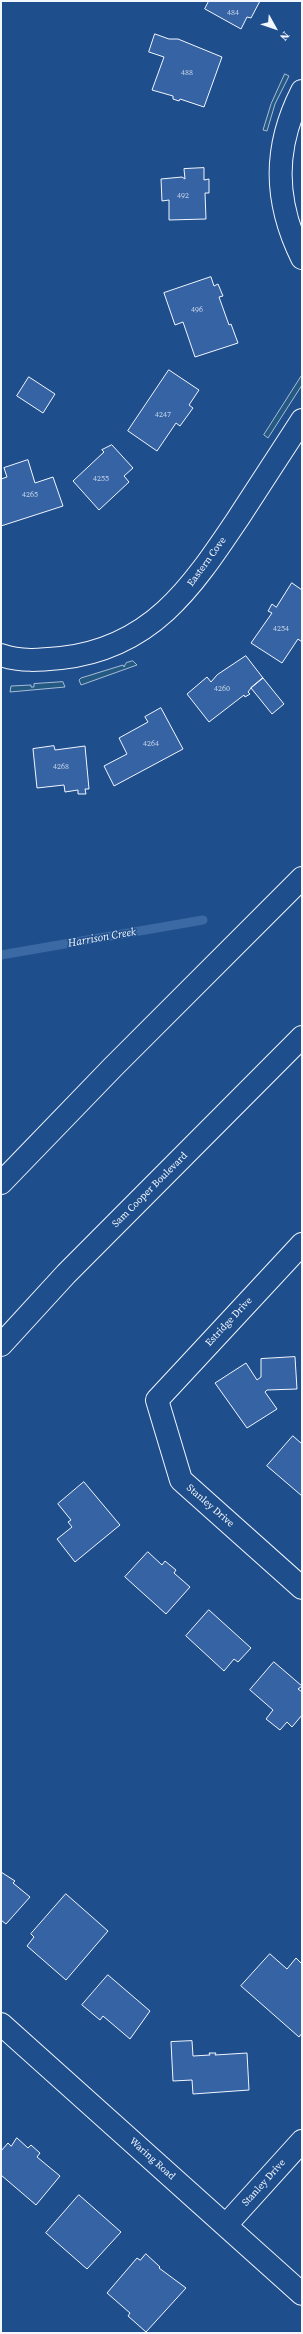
<!DOCTYPE html>
<html>
<head>
<meta charset="utf-8">
<style>
  body { margin:0 }
  #map { position:relative; width:303px; height:2334px; overflow:hidden; background:#1f4e8c; font-family:"Source Serif 4",serif }
  canvas { display:block }
  .frame { position:absolute; inset:0; border:2px solid #f2f6ff; pointer-events:none }
  .north { position:absolute; left:255px; top:8px; width:40px; height:40px; -webkit-text-stroke:3px #1f4e8c; paint-order:stroke; rotate:130deg; font-size:11px; font-weight:700; line-height:16px; text-align:center; color:#f2f6ff }
  .north::after { content:''; display:block; margin:auto; width:14px; height:18px; background:#f2f6ff; clip-path:polygon(50% 0,100% 100%,50% 72%,0 100%) }
</style>
</head>
<body>
<div id="map">
<canvas width="303" height="2334"></canvas>
<div class="frame"></div>
<div class="north">N</div>
</div>
<script>
const g = document.querySelector('canvas').getContext('2d');
g.lineJoin = 'round';
function fillPath(path, color) {
  g.fillStyle = color;
  g.fill(path, 'evenodd');
}
function strokePath(path, color, width, dash) {
  g.strokeStyle = color;
  g.lineWidth = width;
  g.lineCap = dash ? 'butt' : 'round';
  g.setLineDash(dash || []);
  g.stroke(path);
}
function label(font, color, halo, rows, align = 'center') {
  g.font = font + ' "Source Serif 4",serif';
  g.lineWidth = 3;
  g.setLineDash([]);
  g.textBaseline = 'middle';
  g.strokeStyle = halo;
  g.fillStyle = color;
  for (const [text, x, y, turn = 0] of rows) {
    g.save();
    g.translate(x, y);
    g.rotate((+turn || 0) * Math.PI / 180);
    g.textAlign = isNaN(turn) ? turn : align;
    if (halo) g.strokeText(text, 0, 0);
    g.fillText(text, 0, 0);
    g.restore();
  }
}
const green = new Path2D(`
  M 285,74 L 289,76 L 275,104 L 267,131 L 263,130 L 271,104 Z
  M 302,375 L 302,385 L 268,438 L 264,435 Z
  M 133,661 L 137,665 L 81,685 L 79,680 L 81,678 L 123,665 L 124,667 L 126,663 Z
  M 63,682 L 65,687 L 10,692 L 11,686 L 31,685 L 31,687 L 34,687 L 34,684 Z`);
fillPath(green, '#245a82');
strokePath(green, '#a8bbd7', 1);
strokePath(new Path2D(`
  M 1,955 L 203,920`), '#3b69a3', 9);
const building = new Path2D(`
  M 209,1 L 260,1 L 251,18 L 247,17 L 241,29 L 205,9 Z
  M 155,34 L 169,39 L 178,39 L 222,57 L 204,107 L 180,99 L 179,101 L 173,99 L 173,96 L 152,90 L 164,57 L 149,52 Z
  M 204,168 L 204,180 L 209,179 L 209,193 L 205,193 L 206,219 L 169,220 L 169,200 L 162,201 L 161,179 L 182,177 L 185,179 L 184,169 Z
  M 211,277 L 214,286 L 218,284 L 223,296 L 219,297 L 229,325 L 231,324 L 238,343 L 195,357 L 183,322 L 175,325 L 164,293 Z
  M 169,370 L 199,390 L 189,405 L 193,408 L 180,426 L 176,423 L 157,451 L 128,431 Z
  M 29,377 L 55,394 L 43,413 L 17,396 Z
  M 112,445 L 133,468 L 124,476 L 129,482 L 99,510 L 73,481 L 104,452 L 102,450 Z
  M 28,460 L 35,483 L 53,477 L 63,506 L 1,526 L 1,479 L 7,477 L 4,468 Z
  M 292,583 L 302,590 L 302,642 L 298,639 L 282,663 L 251,643 L 272,613 L 268,611 L 272,604 L 276,607 Z
  M 246,656 L 263,678 L 251,688 L 248,692 L 250,694 L 245,697 L 244,695 L 209,722 L 187,694 L 207,677 L 211,682 L 217,675 Z
  M 263,678 L 284,704 L 272,714 L 251,688 Z
  M 161,708 L 183,749 L 114,786 L 104,766 L 127,754 L 119,738 L 148,722 L 145,717 Z
  M 54,746 L 55,750 L 85,746 L 89,789 L 85,789 L 86,794 L 78,794 L 78,790 L 65,792 L 64,785 L 37,788 L 33,749 Z
  M 295,1357 L 297,1389 L 267,1390 L 265,1392 L 277,1409 L 247,1428 L 215,1383 L 246,1363 L 257,1380 L 261,1377 L 261,1359 Z
  M 293,1436 L 302,1444 L 302,1496 L 267,1466 Z
  M 84,1482 L 120,1525 L 75,1562 L 57,1539 L 72,1527 L 68,1522 L 71,1520 L 58,1504 Z
  M 148,1552 L 162,1565 L 165,1561 L 176,1570 L 174,1573 L 190,1587 L 166,1614 L 125,1577 Z
  M 209,1610 L 251,1648 L 238,1662 L 234,1659 L 224,1671 L 186,1636 Z
  M 274,1662 L 302,1686 L 298,1689 L 302,1692 L 302,1715 L 292,1727 L 287,1722 L 280,1730 L 266,1719 L 273,1710 L 250,1690 Z
  M 1,1872 L 15,1881 L 13,1883 L 30,1897 L 6,1924 L 1,1920 Z
  M 66,1894 L 108,1931 L 66,1980 L 27,1946 L 34,1937 L 31,1934 Z
  M 270,1954 L 287,1969 L 296,1958 L 302,1964 L 302,2033 L 299,2037 L 241,1986 Z
  M 108,1975 L 150,2011 L 130,2039 L 103,2016 L 100,2020 L 82,2005 Z
  M 192,2041 L 193,2056 L 210,2055 L 209,2053 L 216,2053 L 215,2055 L 247,2053 L 249,2090 L 193,2094 L 192,2080 L 173,2081 L 171,2042 Z
  M 17,2138 L 28,2148 L 31,2145 L 40,2153 L 37,2157 L 60,2176 L 36,2205 L 1,2175 L 1,2151 L 8,2143 L 11,2146 Z
  M 79,2195 L 121,2232 L 87,2269 L 46,2233 Z
  M 146,2254 L 160,2267 L 159,2268 L 186,2288 L 146,2332 L 128,2316 L 130,2313 L 107,2293 L 137,2258 L 140,2260 Z`);
fillPath(building, '#3563a3');
strokePath(building, '#f2f6ff', 1);
const street = new Path2D(`
  M 302,91 C 273,148 274,201 302,258
  M 1,655 C 20,662 41,660 61,658 C 152,648 192,587 239,517 C 260,485 281,452 302,420
  M 302,1244 L 157,1400 L 181,1480 L 302,1588
  M 226,2225 L 302,2141`);
const secondary = new Path2D(`
  M 1,2024 L 302,2294`);
const highway = new Path2D(`
  M 1,1183 L 113,1067 L 302,878
  M 1,1345 L 66,1274 L 302,1037`);
strokePath(street, '#f2f6ff', 24);
strokePath(secondary, '#f2f6ff', 24);
strokePath(highway, '#f2f6ff', 24);
strokePath(street, '#1f4e8c', 22);
strokePath(secondary, '#1f4e8c', 22);
strokePath(highway, '#1f4e8c', 22);
label('8px', '#c3d1e8', null, [
  ["484",233,13],
  ["488",187,73],
  ["492",183,196],
  ["496",197,310],
  ["4247",163,415],
  ["4255",101,479],
  ["4265",30,495],
  ["4254",281,629],
  ["4260",222,689],
  ["4264",151,744],
  ["4268",61,767]
]);
label('10px', '#f2f6ff', '#1f4e8c', [
  ["Eastern Cove",207,562,-54],
  ["Sam Cooper Boulevard",150,1190,-45],
  ["Estridge Drive",229,1322,-47],
  ["Stanley Drive",210,1506,41],
  ["Waring Road",152,2159,42],
  ["Stanley Drive",264,2183,-48]
]);
label('italic 11px', '#f2f6ff', '#1f4e8c', [
  ["Harrison Creek",102,938,-10]
]);
</script>
</body>
</html>
